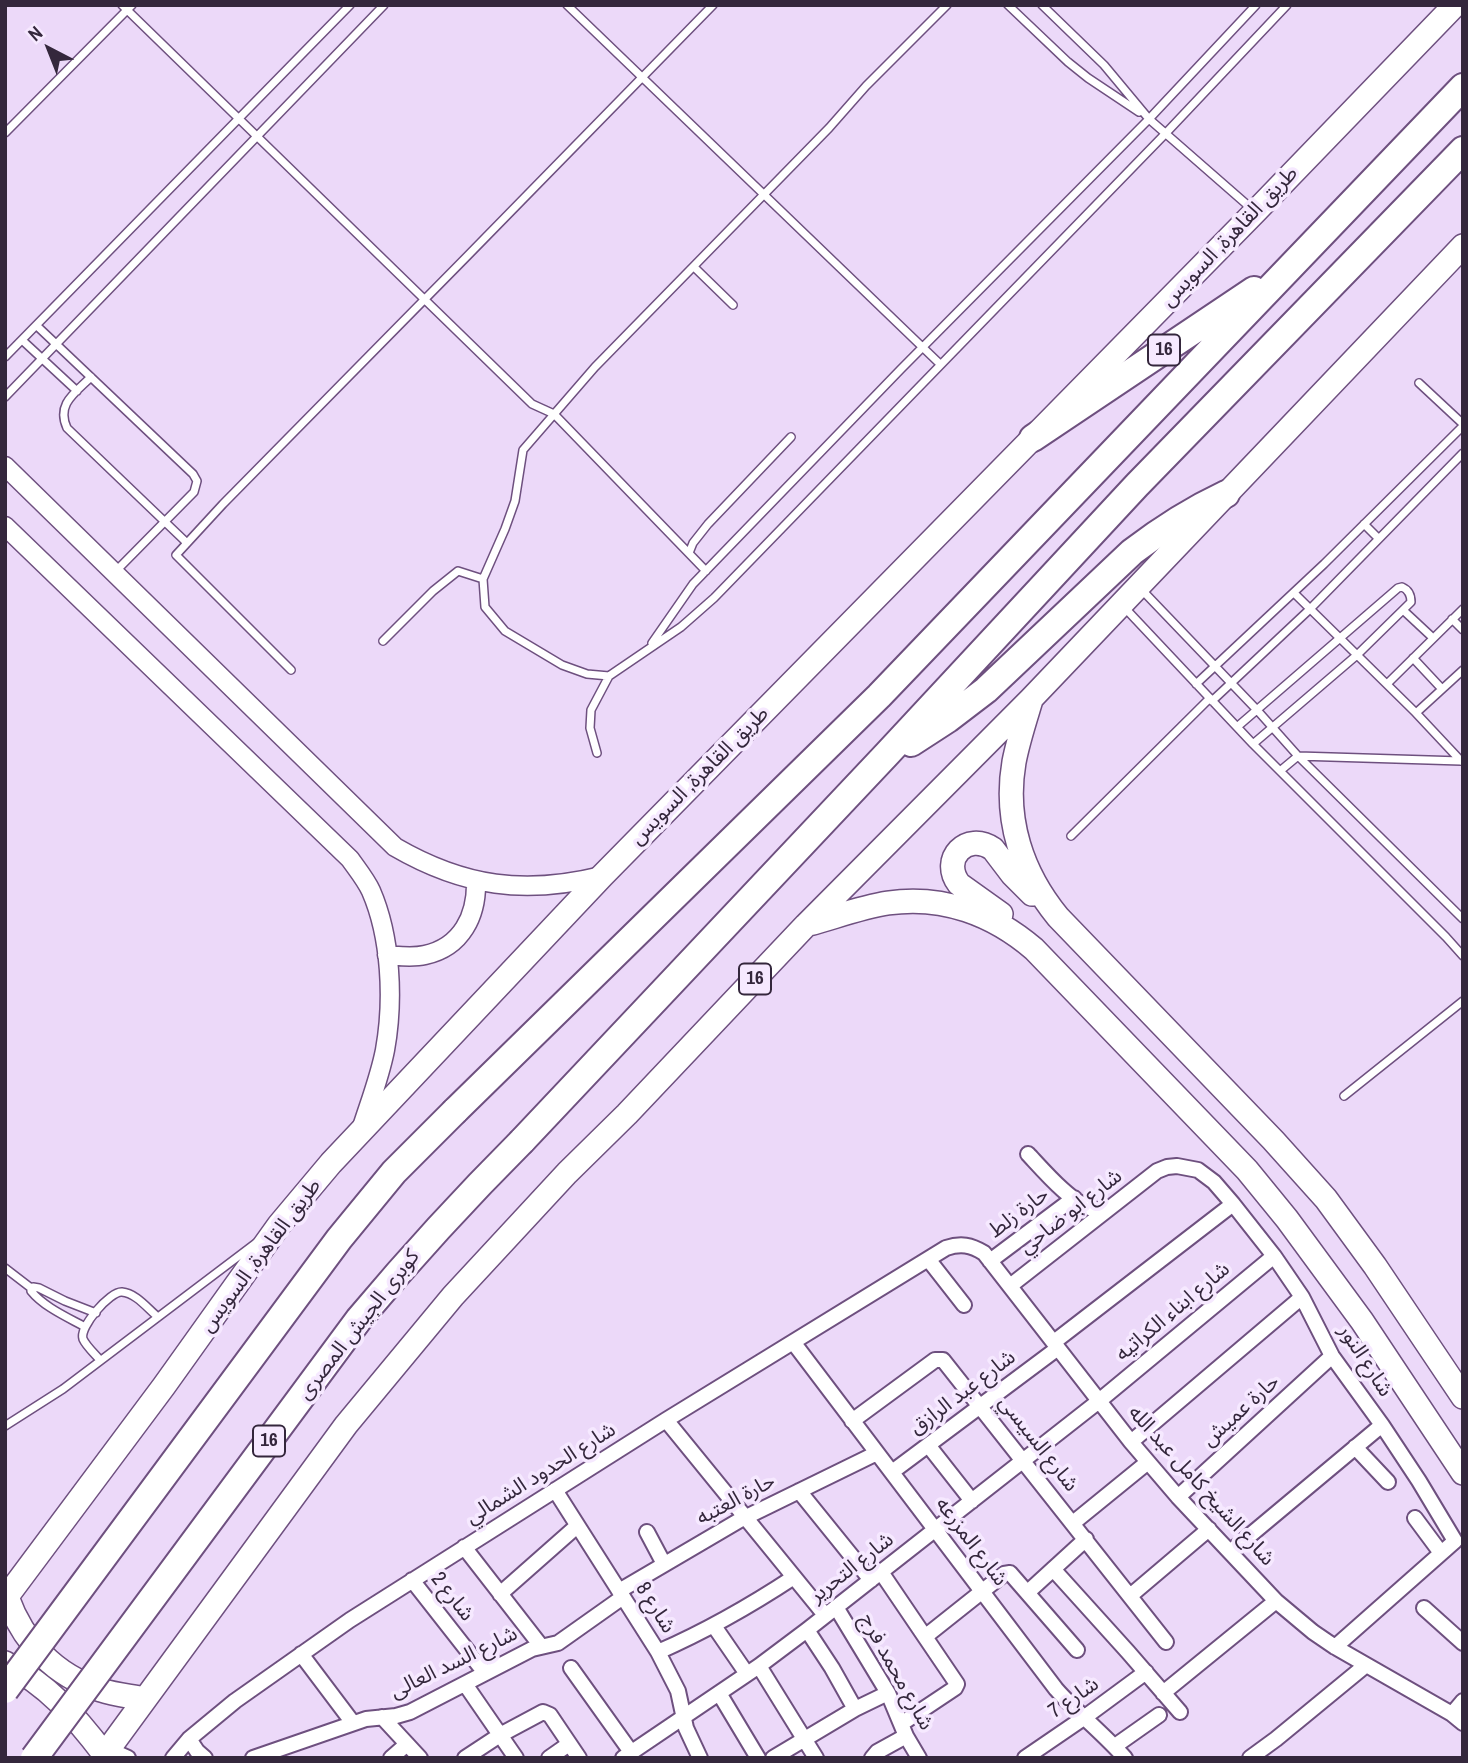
<!DOCTYPE html>
<html>
<head>
<meta charset="utf-8">
<style>
  body { margin:0 }
  #map { position:relative; width:1468px; height:1763px; overflow:hidden; background:#ecd9f9; font-family:"Archivo Narrow",sans-serif }
  canvas { display:block }
  .frame { position:absolute; inset:0; border:7px solid #34273c; pointer-events:none }
  .north { position:absolute; left:14px; top:14px; width:70px; height:70px; -webkit-text-stroke:5px #f6e9ff; paint-order:stroke; rotate:318deg; font-size:19px; font-weight:700; line-height:28px; text-align:center; color:#34273c }
  .north::after { content:''; display:block; margin:auto; width:24px; height:32px; background:#34273c; clip-path:polygon(50% 0,100% 100%,50% 72%,0 100%) }
</style>
</head>
<body>
<div id="map">
<canvas width="1468" height="1763"></canvas>
<div class="frame"></div>
<div class="north">N</div>
</div>
<script>
const g = document.querySelector('canvas').getContext('2d');
g.lineJoin = 'round';
function strokePath(path, color, width, dash) {
  g.strokeStyle = color;
  g.lineWidth = width;
  g.lineCap = dash ? 'butt' : 'round';
  g.setLineDash(dash || []);
  g.stroke(path);
}
function label(font, color, halo, rows, align = 'center') {
  g.font = font + ' "Archivo Narrow","Noto Sans Arabic",sans-serif';
  g.lineWidth = 7;
  g.setLineDash([]);
  g.textBaseline = 'middle';
  g.strokeStyle = halo;
  g.fillStyle = color;
  for (const [text, x, y, turn = 0] of rows) {
    g.save();
    g.translate(x, y);
    g.rotate((+turn || 0) * Math.PI / 180);
    g.textAlign = isNaN(turn) ? turn : align;
    if (halo) g.strokeText(text, 0, 0);
    g.fillText(text, 0, 0);
    g.restore();
  }
}
const service = new Path2D(`
  M 122,5 L 532,404 L 554,414 L 706,571
  M 567,5 L 940,364
  M 947,5 L 866,86 L 829,128 L 595,367 L 523,450 L 515,501 L 505,529 L 483,579 L 485,607 L 505,631 L 562,665 L 587,674 L 609,676 L 681,627 L 714,598 L 1166,133 L 1287,5
  M 1008,5 L 1068,62 L 1088,78 L 1139,112
  M 1042,5 L 1104,65 L 1149,119 L 1252,209
  M 5,133 L 132,5
  M 694,267 L 733,305
  M 37,326 L 193,474 L 197,481 L 194,492 L 114,573
  M 22,340 L 77,391
  M 5,357 L 350,5
  M 91,377 C 75,393 56,404 67,428 L 187,543
  M 1419,383 L 1463,424
  M 5,397 L 384,5
  M 1364,524 L 1378,538
  M 689,553 L 693,543 L 708,524 L 791,437
  M 1141,589 L 1257,710 L 1298,756 L 1463,919
  M 1294,593 L 1416,713 L 1463,670
  M 1124,607 L 1253,744 L 1446,937 L 1463,956
  M 1403,610 L 1433,638
  M 1452,619 L 1463,630
  M 383,641 L 433,591 L 458,571 L 483,579
  M 652,643 L 693,584 L 901,369 L 1149,119 L 1256,5
  M 1413,658 L 1442,689
  M 291,670 L 176,555 L 223,504 C 387,338 550,172 713,5
  M 1388,683 L 1463,609
  M 1196,684 L 1324,564 L 1463,426
  M 1212,701 L 1310,609 L 1463,453
  M 1416,713 L 1461,761
  M 1237,727 L 1398,588 L 1402,587 C 1409,590 1411,596 1411,602 L 1357,655 L 1253,744
  M 597,753 L 590,728 L 591,710 L 609,676
  M 1280,771 L 1298,756 L 1461,761
  M 1071,836 L 1210,698
  M 1344,1096 L 1463,1001
  M 5,1268 L 31,1288 L 31,1291 C 44,1307 67,1317 85,1327
  M 31,1288 L 33,1287 L 39,1288 L 65,1301 L 96,1313
  M 100,1360 C 95,1354 86,1346 83,1339 C 79,1327 110,1291 122,1292 C 136,1293 148,1309 158,1317
  M 5,1426 L 63,1389 L 256,1243`);
const minor = new Path2D(`
  M 1028,1154 C 1043,1170 1072,1204 1093,1209 C 1099,1211 1103,1209 1109,1207
  M 928,1259 L 964,1305
  M 990,1261 L 1074,1198
  M 1010,1286 L 1157,1171 L 1167,1167 L 1177,1166 L 1198,1170 L 1214,1182 L 1233,1204 L 1274,1256 L 1302,1297 L 1332,1356 L 1382,1425 L 1419,1481 L 1455,1541 L 1335,1647
  M 793,1342 L 1056,1689 C 1077,1713 1103,1733 1125,1758
  M 1054,1342 L 1233,1204
  M 666,1420 L 825,1615
  M 852,1421 L 935,1360 L 943,1360 L 1166,1642
  M 1131,1442 L 1302,1297
  M 928,1445 L 972,1501
  M 1355,1447 L 1388,1482
  M 892,1472 L 1058,1348
  M 555,1490 L 658,1652 L 678,1691 L 686,1728 L 700,1758
  M 799,1491 L 871,1580
  M 1178,1497 L 1332,1356
  M 1415,1518 L 1441,1553
  M 1073,1523 L 1148,1462
  M 647,1532 L 664,1564
  M 464,1547 L 541,1646
  M 1230,1552 L 1382,1425
  M 1053,1569 L 1128,1652 L 1180,1712
  M 881,1572 L 957,1684 L 955,1688 L 901,1724
  M 412,1580 L 485,1673
  M 619,1591 L 740,1520 L 877,1453
  M 1028,1592 L 1086,1539
  M 500,1594 L 577,1526
  M 1130,1596 L 1209,1529
  M 836,1607 L 888,1693 L 906,1736 L 919,1758
  M 1424,1608 L 1463,1643
  M 714,1626 L 747,1674
  M 807,1630 L 832,1668 L 855,1709
  M 926,1636 L 1004,1574 L 1010,1573 L 1077,1650
  M 658,1652 C 706,1631 750,1606 794,1577
  M 301,1654 L 353,1723
  M 759,1666 L 816,1758
  M 571,1668 L 631,1752
  M 465,1684 L 516,1758
  M 719,1693 L 758,1758
  M 1163,1693 L 1276,1601
  M 1452,1714 L 1463,1701
  M 382,1717 L 420,1758
  M 189,1739 L 197,1751 L 205,1758
  M 1115,1746 L 1159,1715
  M 108,1749 L 128,1758
  M 173,1758 L 189,1739 L 235,1701 L 350,1620 L 666,1420 L 946,1248 C 961,1243 971,1245 984,1253 L 1131,1442 L 1178,1497 L 1276,1601 L 1313,1632 L 1335,1647 L 1452,1714 L 1463,1723
  M 253,1758 L 366,1719 L 396,1716 L 410,1712 L 532,1649 L 558,1643 L 623,1597
  M 391,1758 L 407,1744
  M 465,1758 L 500,1735 L 543,1712 L 550,1715 L 579,1758
  M 549,1758 L 569,1744
  M 623,1758 L 759,1666 L 807,1630 L 1099,1401 L 1274,1256
  M 773,1758 L 855,1709 L 888,1693
  M 872,1758 L 877,1752 L 906,1736
  M 1025,1758 L 1085,1717 L 1146,1672
  M 1250,1758 L 1276,1739 L 1366,1665`);
const tertiary = new Path2D(`
  M 5,466 L 395,847 C 464,887 525,895 602,876
  M 5,526 L 350,859 C 357,869 366,880 371,891 C 391,937 394,1000 385,1050 C 380,1076 370,1102 362,1127
  M 387,955 C 400,956 412,958 425,955 C 462,947 477,915 476,881`);
const primary = new Path2D(`
  M 1031,700 C 1025,720 1018,741 1014,762 C 1004,820 1022,873 1058,917 L 1273,1140 L 1326,1199 L 1375,1266 L 1463,1397
  M 1001,914 L 959,884 C 940,859 967,831 993,849 L 1012,874 L 1032,894
  M 809,924 C 835,917 862,907 888,903 C 943,895 993,914 1034,949 L 1247,1170 L 1287,1219 L 1362,1321 L 1463,1473
  M 7,1597 C 23,1642 55,1676 101,1690 C 115,1695 131,1696 145,1699
  M 5,1599 L 164,1386 L 279,1225 L 331,1163 L 602,876 L 1255,212 L 1455,5
  M 5,1663 C 47,1684 76,1717 104,1754
  M 102,1758 L 346,1425 L 453,1296 L 567,1173 L 627,1114 L 806,925 L 1031,699 L 1463,246`);
const motorway = new Path2D(`
  M 1033,438 L 1254,290
  M 911,743 L 948,719 L 986,690 L 1132,552 C 1162,529 1192,510 1226,494
  M 455,1111 L 879,696 L 1463,87
  M 522,1141 L 887,754 L 1137,485 L 1463,150`);
strokePath(service, '#6e507f', 10);
strokePath(minor, '#6e507f', 18);
strokePath(tertiary, '#6e507f', 21);
strokePath(primary, '#6e507f', 26);
strokePath(motorway, '#6e507f', 30);
strokePath(service, '#fff', 7);
strokePath(minor, '#fff', 14);
strokePath(tertiary, '#fff', 18);
strokePath(primary, '#fff', 23);
strokePath(motorway, '#fff', 26);
const motorwayBridge = new Path2D(`
  M 5,1690 L 339,1239 L 394,1172 L 455,1111
  M 34,1758 L 359,1319 C 411,1257 465,1198 522,1141`);
strokePath(motorwayBridge, '#6e507f', 30, []);
strokePath(motorwayBridge, '#fff', 26);
for (const [x, y, w] of [
  [1164,350,32],
  [755,979,32],
  [269,1441,32]
]) {
  const box = new Path2D();
  box.roundRect(x - w / 2, y - 15.5, w, 31, 5);
  g.fillStyle = '#f6e9ff';
  g.fill(box);
  strokePath(box, '#34273c', 2);
}
label('bold 19px', '#34273c', null, [
  ["16",1164,350],
  ["16",755,979],
  ["16",269,1441]
]);
label('21px', '#34273c', '#f6e9ff', [
  ["طريق القاهرة, السويس",1230,237,-46],
  ["طريق القاهرة, السويس",700,776,-45],
  ["شارع ابو ضاحي",1071,1212,-38],
  ["حارة زلط",1019,1213,-37],
  ["طريق القاهرة, السويس",261,1256,-53],
  ["شارع ابناء الكراتيه",1173,1312,-40],
  ["كوبرى الجيش المصرى",359,1325,-52],
  ["شارع النور",1365,1361,57],
  ["شارع عبد الرازق",963,1393,-37],
  ["حارة عميش",1241,1411,-42],
  ["شارع السيسي",1038,1444,52],
  ["شارع الحدود الشمالي",541,1474,-32],
  ["شارع الشيخ كامل عبد الله",1201,1486,48],
  ["حارة العتبه",736,1500,-28],
  ["شارع المزرعه",971,1542,53],
  ["شارع التحرير",852,1568,-38],
  ["شارع 2",452,1597,52],
  ["شارع 8",655,1608,58],
  ["شارع السد العالى",454,1663,-26],
  ["شارع محمد فرج",896,1672,61],
  ["شارع 7",1074,1698,-35]
]);
</script>
</body>
</html>
